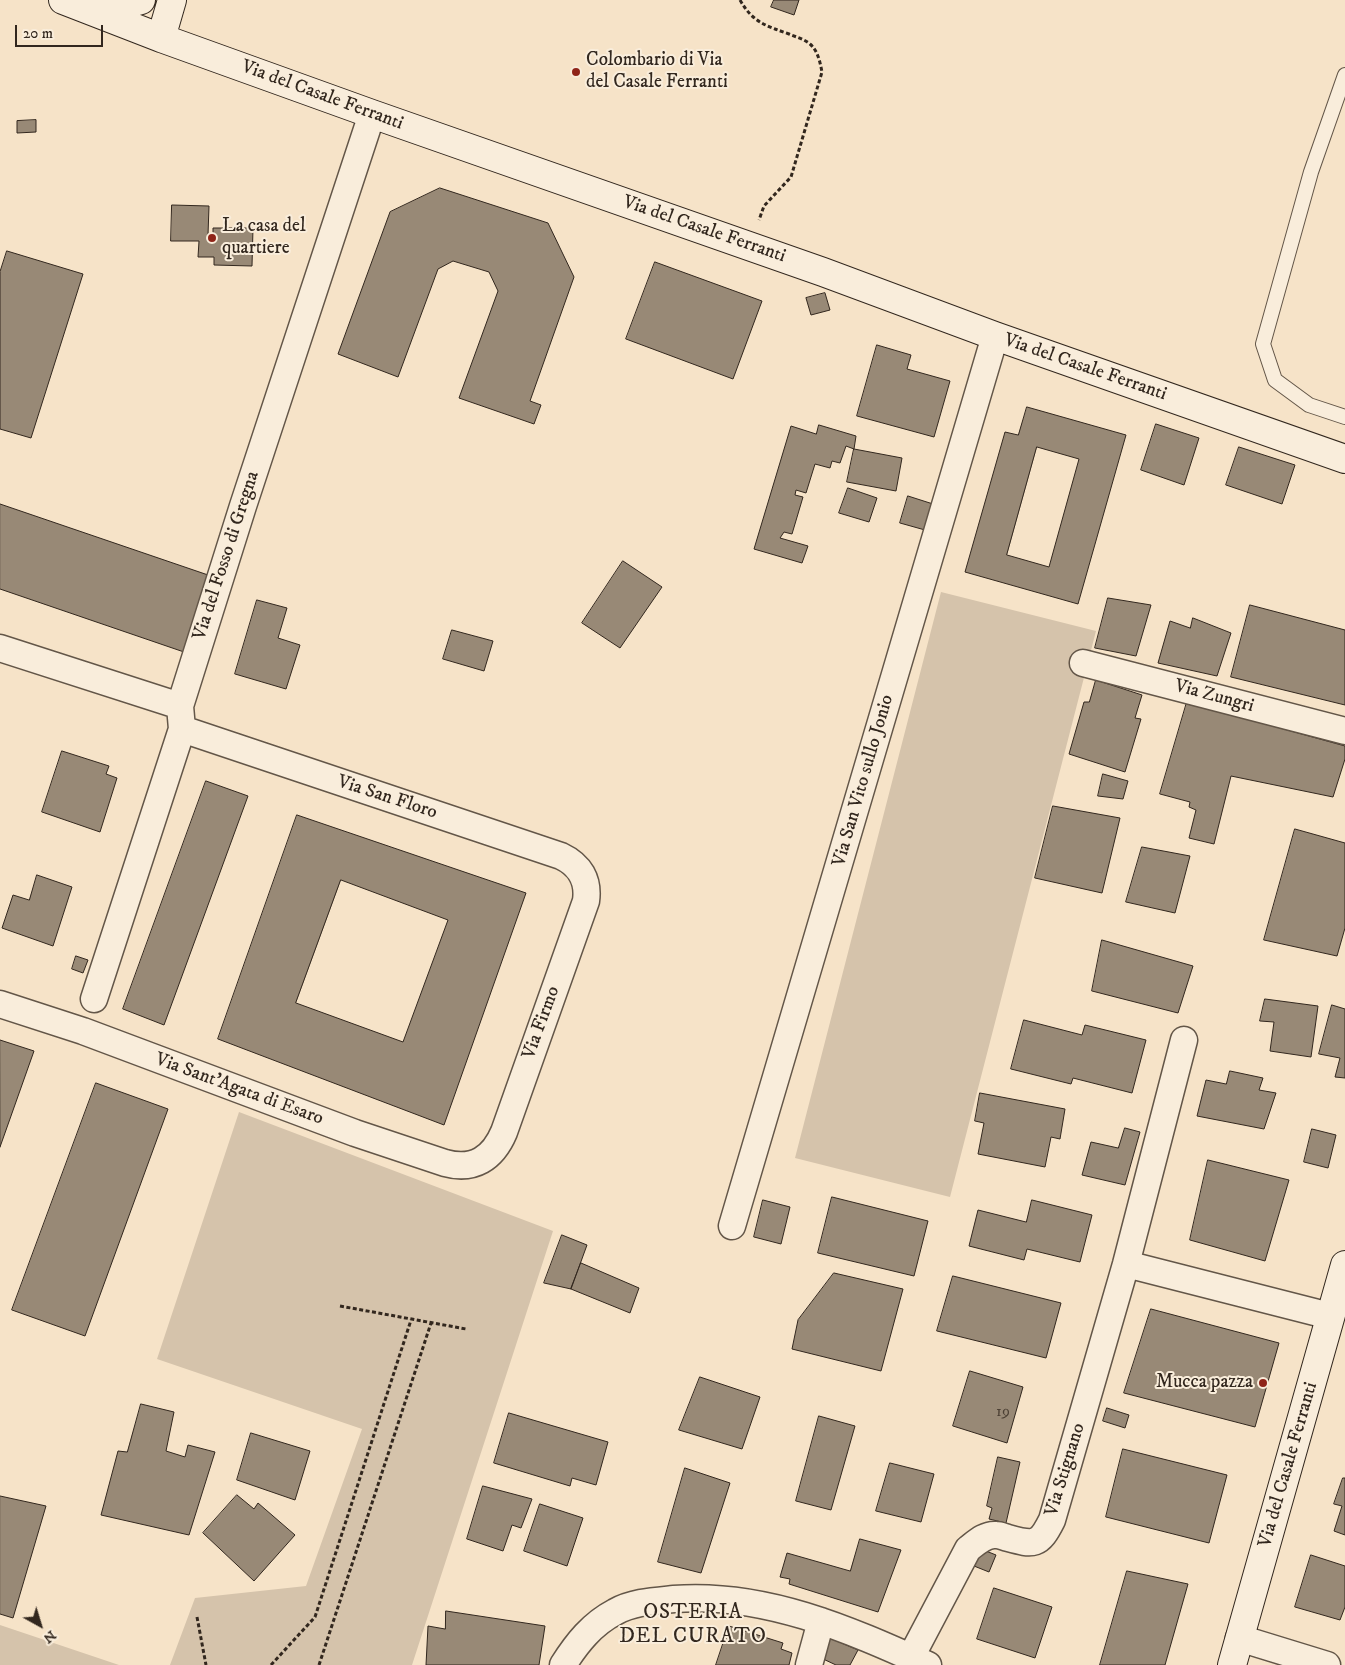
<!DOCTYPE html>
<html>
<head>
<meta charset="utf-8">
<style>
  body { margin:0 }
  #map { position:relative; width:1345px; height:1665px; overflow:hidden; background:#f6e3c8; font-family:"IM FELL DW Pica",serif }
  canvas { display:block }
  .north { position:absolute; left:15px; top:1600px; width:50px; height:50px; -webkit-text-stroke:4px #f9eddb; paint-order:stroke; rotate:141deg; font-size:14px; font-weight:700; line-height:20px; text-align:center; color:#32271e }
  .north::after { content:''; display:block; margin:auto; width:18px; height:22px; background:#32271e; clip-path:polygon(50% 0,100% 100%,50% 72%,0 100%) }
  .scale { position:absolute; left:15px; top:25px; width:88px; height:22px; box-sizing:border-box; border:2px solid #32271e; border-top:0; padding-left:6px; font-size:15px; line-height:18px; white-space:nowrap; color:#32271e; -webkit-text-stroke:4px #f9eddb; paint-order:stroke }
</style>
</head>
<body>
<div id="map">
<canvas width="1345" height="1665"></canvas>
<div class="north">N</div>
<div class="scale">20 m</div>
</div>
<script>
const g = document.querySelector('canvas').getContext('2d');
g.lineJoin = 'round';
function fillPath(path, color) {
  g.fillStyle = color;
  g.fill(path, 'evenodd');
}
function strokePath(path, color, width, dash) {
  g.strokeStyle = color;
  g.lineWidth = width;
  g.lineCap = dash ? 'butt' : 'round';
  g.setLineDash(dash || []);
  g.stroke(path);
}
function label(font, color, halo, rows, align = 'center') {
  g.font = font + ' "IM FELL DW Pica",serif';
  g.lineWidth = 4;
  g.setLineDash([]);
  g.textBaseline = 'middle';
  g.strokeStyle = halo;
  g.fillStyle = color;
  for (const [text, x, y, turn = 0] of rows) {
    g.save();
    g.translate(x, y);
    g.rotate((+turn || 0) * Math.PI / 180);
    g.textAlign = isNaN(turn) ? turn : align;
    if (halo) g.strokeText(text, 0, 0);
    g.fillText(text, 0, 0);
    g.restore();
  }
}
fillPath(new Path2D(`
  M 941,592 L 1096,631 L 950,1197 L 795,1158 Z
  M 239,1112 L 553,1231 L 412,1665 L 170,1665 L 195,1598 L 306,1586 L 362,1429 L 157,1359 Z
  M 0,1625 L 119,1665 L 0,1665 Z`), '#d5c3ab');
const building = new Path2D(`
  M 774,0 L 799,0 L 794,15 L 771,7 Z
  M 36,120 L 36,132 L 17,133 L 17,121 Z
  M 440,188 L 548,223 L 574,277 L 530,401 L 541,405 L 534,424 L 459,398 L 498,291 L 489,272 L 453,261 L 438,269 L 398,377 L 338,354 L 390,212 Z
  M 172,205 L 209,206 L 208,235 L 213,235 L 213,228 L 253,228 L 252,266 L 214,265 L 214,257 L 198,257 L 199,241 L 171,241 Z
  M 7,251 L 83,274 L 31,438 L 0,429 L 0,272 Z
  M 655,262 L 762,301 L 733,379 L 626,339 Z
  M 825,293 L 830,310 L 811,315 L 806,298 Z
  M 877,345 L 911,355 L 907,369 L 950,381 L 934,437 L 857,416 Z
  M 1027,407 L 1126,435 L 1078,604 L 965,572 L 1005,432 L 1018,435 ZM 1037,447 L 1079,459 L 1049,567 L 1007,555 Z
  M 1156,424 L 1199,438 L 1184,485 L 1141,470 Z
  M 819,425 L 856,436 L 854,449 L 846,446 L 840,463 L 832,461 L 830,468 L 815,464 L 806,493 L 796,490 L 795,495 L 803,497 L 792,534 L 784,532 L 780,538 L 808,546 L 802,563 L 754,549 L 791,426 L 816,434 Z
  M 1239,447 L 1295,465 L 1282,504 L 1226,485 Z
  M 854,449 L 902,458 L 896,491 L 847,482 Z
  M 848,488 L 877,498 L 869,522 L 839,513 Z
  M 908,496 L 933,504 L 925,530 L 900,523 Z
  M 0,504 L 211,576 L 184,652 L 0,589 Z
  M 623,561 L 662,587 L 620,648 L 582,623 Z
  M 1108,598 L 1151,605 L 1136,656 L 1095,648 Z
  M 257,600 L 287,608 L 278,638 L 300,645 L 286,689 L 235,674 Z
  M 1250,605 L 1345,630 L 1345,705 L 1231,677 Z
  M 1193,618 L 1231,633 L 1217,676 L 1158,663 L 1170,621 L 1190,628 Z
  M 452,630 L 493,641 L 484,671 L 443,659 Z
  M 1096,680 L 1142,695 L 1135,718 L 1141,719 L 1125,772 L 1069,754 L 1084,702 L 1089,702 Z
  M 1187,702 L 1345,746 L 1345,759 L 1333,797 L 1231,776 L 1214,844 L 1189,838 L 1196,810 L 1189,807 L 1190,802 L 1160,794 Z
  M 62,751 L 109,766 L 106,774 L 117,778 L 100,832 L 42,812 Z
  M 1103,774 L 1128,781 L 1123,799 L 1098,796 Z
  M 206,781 L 248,796 L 164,1025 L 123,1009 Z
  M 1053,806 L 1120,818 L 1102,893 L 1035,878 Z
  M 297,815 L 526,893 L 444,1125 L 218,1039 ZM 341,880 L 448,920 L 403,1042 L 296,1003 Z
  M 1295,829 L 1345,843 L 1345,928 L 1337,956 L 1264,940 Z
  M 1142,847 L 1190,856 L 1175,913 L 1126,902 Z
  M 37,875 L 72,887 L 53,946 L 2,928 L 13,895 L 29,900 Z
  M 1102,940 L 1193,966 L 1178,1013 L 1092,991 Z
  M 76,956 L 88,960 L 83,973 L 72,969 Z
  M 1265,999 L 1318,1006 L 1311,1057 L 1270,1051 L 1274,1022 L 1260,1021 Z
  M 1332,1005 L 1345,1009 L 1345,1078 L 1335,1077 L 1340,1058 L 1319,1054 Z
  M 1024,1020 L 1082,1035 L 1085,1025 L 1146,1040 L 1132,1093 L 1073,1078 L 1071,1084 L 1011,1069 Z
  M 0,1040 L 34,1051 L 0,1147 Z
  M 1230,1071 L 1263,1078 L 1259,1090 L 1276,1093 L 1264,1129 L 1197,1116 L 1206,1080 L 1226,1084 Z
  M 96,1083 L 168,1109 L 85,1336 L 12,1310 Z
  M 980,1093 L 1065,1109 L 1060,1139 L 1051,1137 L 1045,1167 L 978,1154 L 984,1123 L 975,1121 Z
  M 1125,1128 L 1140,1132 L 1125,1185 L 1082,1175 L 1091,1142 L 1118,1148 Z
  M 1312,1129 L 1336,1135 L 1328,1168 L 1304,1162 Z
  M 1208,1160 L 1289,1180 L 1265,1261 L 1190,1240 Z
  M 832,1197 L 928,1221 L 914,1276 L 818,1253 Z
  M 763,1200 L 790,1207 L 781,1244 L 754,1237 Z
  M 1032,1200 L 1092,1215 L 1080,1262 L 1027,1249 L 1024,1260 L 969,1246 L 978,1210 L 1026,1222 Z
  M 562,1235 L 587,1245 L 571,1289 L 544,1283 Z
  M 581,1263 L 639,1288 L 630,1313 L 571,1289 Z
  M 834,1273 L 903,1289 L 881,1371 L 792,1349 L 798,1320 Z
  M 953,1276 L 1061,1303 L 1046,1358 L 937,1331 Z
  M 1151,1309 L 1279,1343 L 1255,1427 L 1124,1393 Z
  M 970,1371 L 1023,1387 L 1007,1443 L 953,1426 Z
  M 700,1377 L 760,1397 L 742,1449 L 679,1430 Z
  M 141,1404 L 174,1412 L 166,1451 L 185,1457 L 188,1445 L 215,1452 L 189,1535 L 101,1515 L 118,1451 L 127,1452 Z
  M 1107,1408 L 1129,1415 L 1125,1428 L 1103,1421 Z
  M 509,1413 L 608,1442 L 596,1485 L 572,1478 L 570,1486 L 494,1463 Z
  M 819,1416 L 855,1426 L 831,1510 L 796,1501 Z
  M 251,1433 L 310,1451 L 295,1500 L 237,1480 Z
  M 1123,1449 L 1227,1475 L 1209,1543 L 1106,1517 Z
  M 998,1457 L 1020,1462 L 1006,1523 L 989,1519 L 992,1508 L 987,1506 Z
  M 890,1463 L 934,1474 L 921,1522 L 876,1511 Z
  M 685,1468 L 730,1483 L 701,1573 L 658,1562 Z
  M 1343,1478 L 1345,1478 L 1345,1535 L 1334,1531 L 1342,1506 L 1334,1504 Z
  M 483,1486 L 532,1499 L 521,1528 L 512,1525 L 503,1551 L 467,1539 Z
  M 237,1495 L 254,1509 L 258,1503 L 295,1535 L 254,1581 L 203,1533 Z
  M 0,1496 L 46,1506 L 13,1618 L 0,1614 Z
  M 540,1504 L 583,1518 L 567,1566 L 524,1551 Z
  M 860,1539 L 901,1550 L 878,1612 L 789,1584 L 790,1579 L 780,1577 L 787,1553 L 850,1571 Z
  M 976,1547 L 996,1555 L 989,1572 L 969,1564 Z
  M 1311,1555 L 1345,1566 L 1345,1607 L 1340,1620 L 1295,1607 Z
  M 1127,1571 L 1188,1584 L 1165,1665 L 1100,1665 Z
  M 994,1588 L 1052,1607 L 1035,1658 L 977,1639 Z
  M 446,1611 L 545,1626 L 539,1665 L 426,1665 L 428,1626 L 445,1629 Z
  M 729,1626 L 783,1643 L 781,1649 L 792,1653 L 789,1665 L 716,1665 Z
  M 830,1638 L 858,1650 L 850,1665 L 836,1665 L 821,1658 Z`);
fillPath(building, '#988976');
strokePath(building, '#32271e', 1);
const lane = new Path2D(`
  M 1345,75 L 1311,172 L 1263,344 L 1275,380 L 1309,405 L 1345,417`);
const street = new Path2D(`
  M 0,648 L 180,706
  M 1083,663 L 1345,731
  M 94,999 L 182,729 L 180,706 L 243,506 L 372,114
  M 0,1004 L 83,1031 L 355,1133 L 445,1163 C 474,1171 493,1158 504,1132 L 586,901 C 589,880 580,865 561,856 L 182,729
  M 732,1226 L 995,336
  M 1126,1264 L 1330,1316
  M 1239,1638 L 1327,1665
  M 911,1657 L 968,1549 C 976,1543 985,1534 996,1535 C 1000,1535 1004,1537 1008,1538 C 1034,1545 1039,1546 1052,1520 L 1126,1264 L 1184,1040
  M 563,1665 C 577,1643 592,1624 615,1612 C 633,1602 654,1601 674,1599 C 764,1592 848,1629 928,1665
  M 809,1665 L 821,1621`);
const secondary = new Path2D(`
  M 63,0 L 161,38 L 372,114 L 823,272 L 995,336 L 1345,459
  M 92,10 L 120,6 L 141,0
  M 161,38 L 172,0
  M 1232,1665 L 1345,1265`);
strokePath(lane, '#635648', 16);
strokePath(street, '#635648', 29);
strokePath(secondary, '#32271e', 30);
strokePath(new Path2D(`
  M 740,0 C 753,23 767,26 789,34 C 796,37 804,39 810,44 C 818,51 820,62 822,72 L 791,177 L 764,206 L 759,220
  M 340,1306 L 466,1329
  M 197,1617 L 206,1665
  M 271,1665 L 315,1617 L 411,1320
  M 319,1665 L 431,1323`), '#32271e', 3, [4, 2.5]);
strokePath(lane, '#f9eddb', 14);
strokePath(street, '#f9eddb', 26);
strokePath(secondary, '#f9eddb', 28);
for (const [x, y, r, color] of [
  [576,72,5,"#8f2418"],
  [212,238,5,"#8f2418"],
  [1263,1383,5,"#8f2418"]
]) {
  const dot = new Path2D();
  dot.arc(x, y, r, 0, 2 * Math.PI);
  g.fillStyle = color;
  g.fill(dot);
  strokePath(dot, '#f9eddb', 2);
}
label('16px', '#4c4034', null, [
  ["19",1003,1413]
]);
label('19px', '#32271e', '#f9eddb', [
  ["Colombario di Via",586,61],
  ["del Casale Ferranti",586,83],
  ["La casa del",222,227],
  ["quartiere",222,249],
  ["Mucca pazza",1253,1383,"right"]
], 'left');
label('19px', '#32271e', '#f9eddb', [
  ["Via del Casale Ferranti",322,96,20],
  ["Via del Casale Ferranti",704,230,19],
  ["Via del Casale Ferranti",1085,368,19],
  ["Via del Fosso di Gregna",227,556,-72],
  ["Via Zungri",1214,697,15],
  ["Via San Vito sullo Jonio",864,781,-74],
  ["Via San Floro",387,798,18],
  ["Via Firmo",542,1023,-70],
  ["Via Sant'Agata di Esaro",239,1090,20],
  ["Via del Casale Ferranti",1289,1465,-74],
  ["Via Stignano",1066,1470,-73]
]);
g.letterSpacing = '1px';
label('21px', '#32271e', '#f9eddb', [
  ["OSTERIA",693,1614],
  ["DEL CURATO",693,1638]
]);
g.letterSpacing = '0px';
</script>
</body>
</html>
